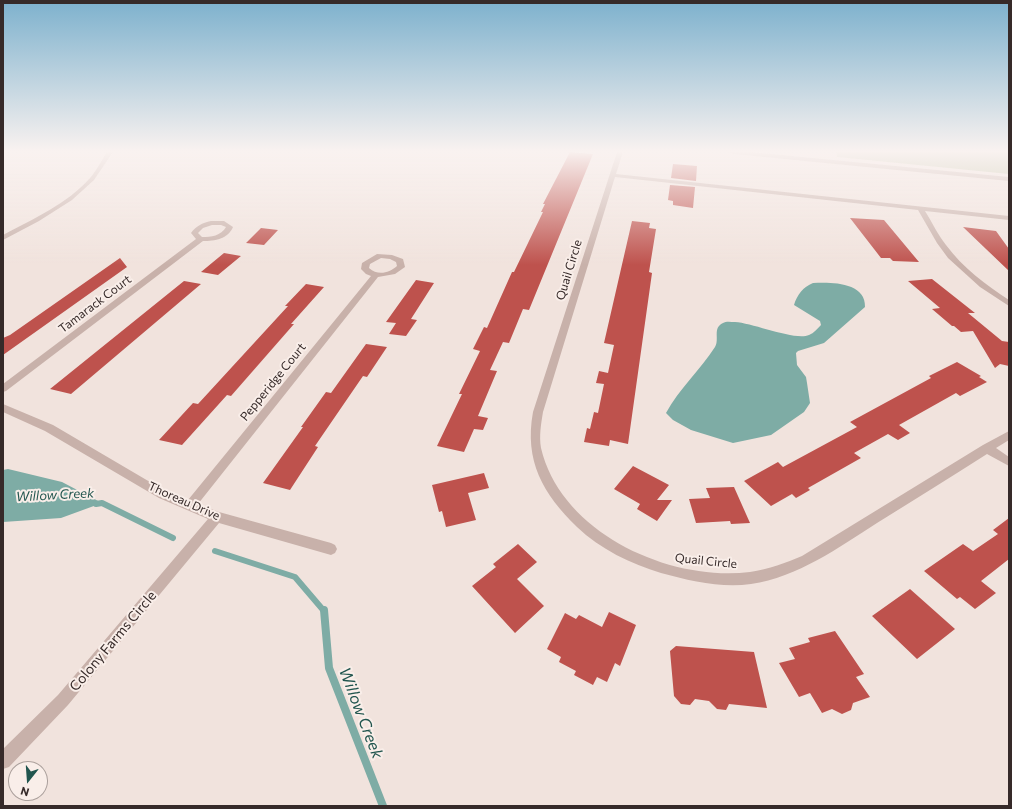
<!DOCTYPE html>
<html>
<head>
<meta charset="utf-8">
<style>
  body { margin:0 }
  #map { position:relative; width:1012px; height:809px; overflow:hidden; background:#f1e3dd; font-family:Commissioner,sans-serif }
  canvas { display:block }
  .frame { position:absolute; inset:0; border:4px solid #362a29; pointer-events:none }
  .north { position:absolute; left:8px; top:761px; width:40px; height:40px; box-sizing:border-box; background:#f9eee9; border:1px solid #aba09c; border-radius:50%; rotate:197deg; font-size:11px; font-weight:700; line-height:16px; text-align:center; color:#362a29 }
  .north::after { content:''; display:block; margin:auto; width:14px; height:18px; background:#21554e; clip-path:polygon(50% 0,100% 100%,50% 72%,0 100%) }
</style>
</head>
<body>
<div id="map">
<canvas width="1012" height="809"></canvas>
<div class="frame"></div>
<div class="north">N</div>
</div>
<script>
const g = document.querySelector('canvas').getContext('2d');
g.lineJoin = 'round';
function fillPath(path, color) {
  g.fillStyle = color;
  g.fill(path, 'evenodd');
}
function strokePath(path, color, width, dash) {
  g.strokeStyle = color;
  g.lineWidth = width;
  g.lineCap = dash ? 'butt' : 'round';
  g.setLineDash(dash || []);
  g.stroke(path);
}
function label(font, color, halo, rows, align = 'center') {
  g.font = font + ' Commissioner,sans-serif';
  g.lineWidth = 4;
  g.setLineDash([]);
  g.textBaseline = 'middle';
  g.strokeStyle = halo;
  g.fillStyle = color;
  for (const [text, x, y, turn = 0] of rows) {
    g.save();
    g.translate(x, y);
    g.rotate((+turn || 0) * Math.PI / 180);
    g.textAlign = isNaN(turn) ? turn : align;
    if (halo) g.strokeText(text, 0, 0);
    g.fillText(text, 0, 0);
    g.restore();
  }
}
fillPath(new Path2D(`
  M 836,152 L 1009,152 L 1009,174 L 837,157 Z`), '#babf9e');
fillPath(new Path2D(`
  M 813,283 C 831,282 866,282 865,307 L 824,343 L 798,351 L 796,353 L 797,365 L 806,377 L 807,383 L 810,403 L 804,412 L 771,435 L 733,443 L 691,430 L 673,420 L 666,413 C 679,389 700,370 715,347 C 720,339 712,328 723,323 C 726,321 731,322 735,322 C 753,323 795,341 809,335 C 814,333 817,329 821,325 L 820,321 L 794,305 C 797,295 803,287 813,283 Z
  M 8,469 L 62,482 L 102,503 L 61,518 L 3,522 L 3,470 Z`), '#7eaca5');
strokePath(new Path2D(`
  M 96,504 L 102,503 L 173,538
  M 215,551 L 295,577 L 324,611`), '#7eaca5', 6);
strokePath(new Path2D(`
  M 324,610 L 329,668 L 383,806`), '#7eaca5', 8);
fillPath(new Path2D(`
  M 570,152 L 593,154 L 529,310 L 523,309 L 509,343 L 503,342 L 490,370 L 497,371 L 478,416 L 488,418 L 483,430 L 474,429 L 464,452 L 437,446 L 462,394 L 459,394 L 480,351 L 473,349 L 484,327 L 487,328 L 512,272 L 514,272 L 543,212 L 541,212 L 545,204 L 543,204 Z
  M 673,164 L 697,166 L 696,181 L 671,178 Z
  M 670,185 L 695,187 L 693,208 L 673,205 L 673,201 L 668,200 Z
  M 850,218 L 884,220 L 919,262 L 893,261 L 890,258 L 881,258 Z
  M 632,221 L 650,223 L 649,228 L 656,229 L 649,272 L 652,273 L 628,444 L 610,440 L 609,446 L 584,442 L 587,428 L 590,429 L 594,412 L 598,413 L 604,384 L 596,383 L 599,371 L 608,373 L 614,345 L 604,343 Z
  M 963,227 L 996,231 L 1009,249 L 1009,271 Z
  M 261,228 L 278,230 L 264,245 L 246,243 Z
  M 224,253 L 241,256 L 218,275 L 201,272 Z
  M 120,258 L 127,267 L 3,355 L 3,338 L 10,335 Z
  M 932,279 L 975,313 L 968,313 L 1002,341 L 1009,342 L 1009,366 L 1000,364 L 995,368 L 973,331 L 961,332 L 954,326 L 952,326 L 932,309 L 940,308 L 908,281 Z
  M 416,280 L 434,283 L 411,319 L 417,320 L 406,336 L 389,334 L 396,323 L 386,322 Z
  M 184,281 L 201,284 L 71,394 L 50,389 Z
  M 306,284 L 324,287 L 291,324 L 294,324 L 231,396 L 227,395 L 182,445 L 159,440 L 193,403 L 198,404 L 288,306 L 285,306 Z
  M 366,344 L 387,347 L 367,377 L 363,376 L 315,446 L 318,447 L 290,490 L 263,483 L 303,427 L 301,427 L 326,392 L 331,393 Z
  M 957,362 L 981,376 L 979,377 L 987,382 L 960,396 L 956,393 L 899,425 L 910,433 L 898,440 L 888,434 L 854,453 L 861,458 L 808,488 L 810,490 L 796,498 L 792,494 L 771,506 L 744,481 L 778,462 L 783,467 L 857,427 L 850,422 L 931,378 L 929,376 Z
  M 633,466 L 669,485 L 657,500 L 672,500 L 657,521 L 637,509 L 640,504 L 614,489 Z
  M 484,473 L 489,488 L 468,493 L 476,520 L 446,527 L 442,511 L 439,512 L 432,485 Z
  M 734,487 L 750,523 L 731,524 L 730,521 L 696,523 L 689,499 L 710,498 L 706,488 Z
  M 1009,518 L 1009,559 L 981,581 L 996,593 L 975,609 L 960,597 L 957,599 L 924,571 L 963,544 L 973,551 L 998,534 L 993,530 Z
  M 518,544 L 537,562 L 517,579 L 544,606 L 515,633 L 472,586 L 496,567 L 493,564 Z
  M 910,589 L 955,629 L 917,659 L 872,616 Z
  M 609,612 L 636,625 L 620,666 L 615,663 L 607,682 L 597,677 L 593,685 L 574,675 L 576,671 L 559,662 L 561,657 L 547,649 L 565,613 L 576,619 L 579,615 L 602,627 Z
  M 835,631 L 864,674 L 856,677 L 870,697 L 853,703 L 851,710 L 842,714 L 832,709 L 822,713 L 810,693 L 799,697 L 779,663 L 795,659 L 789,648 L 810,642 L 808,638 Z
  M 676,646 L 754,652 L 767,708 L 729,704 L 726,710 L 717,709 L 709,701 L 695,699 L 690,705 L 681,704 L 674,696 L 670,651 Z`), '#be524d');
fillPath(new Path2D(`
  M 107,152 L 113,152 L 94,180 L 72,200 L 39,221 L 3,240 L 3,235 C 33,219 67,204 90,178 C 97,170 101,161 107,152 Z
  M 617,152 L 623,152 L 616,174 L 1009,216 L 1009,220 L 925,211 C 932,222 938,235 946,245 C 963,268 986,285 1009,300 L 1009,306 L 980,287 L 948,258 L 937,243 L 918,210 L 615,177 L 543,412 C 541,424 539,436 541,448 C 561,533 669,582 750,572 C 769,569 786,563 802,556 L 983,445 L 1009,431 L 1009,440 L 996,448 L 1009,457 L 1009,466 L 987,454 C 951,477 914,500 877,523 C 838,548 798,577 751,584 C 721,588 690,581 661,573 C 631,564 600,549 577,527 C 543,494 524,461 533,412 Z
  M 730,152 L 751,152 L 1009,177 L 1009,181 L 733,154 Z
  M 211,221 L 224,221 L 233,227 C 228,239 215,241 203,241 L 6,391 L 3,392 L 3,384 L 196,239 L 191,233 C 196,226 202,223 211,221 ZM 212,225 L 221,225 L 226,227 C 221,236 211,237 202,237 L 198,233 L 203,228 Z
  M 377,254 L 392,255 L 403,259 L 405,267 L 395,274 L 378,277 L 198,504 L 219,512 L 331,543 L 335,545 L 337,549 L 335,553 L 331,555 L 219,523 L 68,705 L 9,767 L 3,769 L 3,749 L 58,695 L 208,519 L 159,498 L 45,431 L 3,412 L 3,404 L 53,425 L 167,492 L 188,500 L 371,276 L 366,274 L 361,269 L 362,263 ZM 381,258 L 390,259 L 396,262 L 397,266 C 389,273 378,276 369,268 L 370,264 Z`), '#c8b1aa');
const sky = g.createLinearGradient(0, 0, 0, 265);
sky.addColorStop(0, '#7db1cd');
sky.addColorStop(0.57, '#f9f2f0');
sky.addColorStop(1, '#f9f2f000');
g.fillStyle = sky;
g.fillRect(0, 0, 1012, 265);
label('12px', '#362a29', '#f9eee9', [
  ["Quail Circle",569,270,-73],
  ["Tamarack Court",95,304,-37],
  ["Pepperidge Court",273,382,-51],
  ["Thoreau Drive",184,501,24],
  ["Quail Circle",706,561,6]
]);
label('italic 13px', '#21554e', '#f9eee9', [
  ["Willow Creek",55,495,-3]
]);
label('14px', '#362a29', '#f9eee9', [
  ["Colony Farms Circle",113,641,-50]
]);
label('italic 16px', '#21554e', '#f9eee9', [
  ["Willow Creek",361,713,69]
]);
</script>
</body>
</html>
